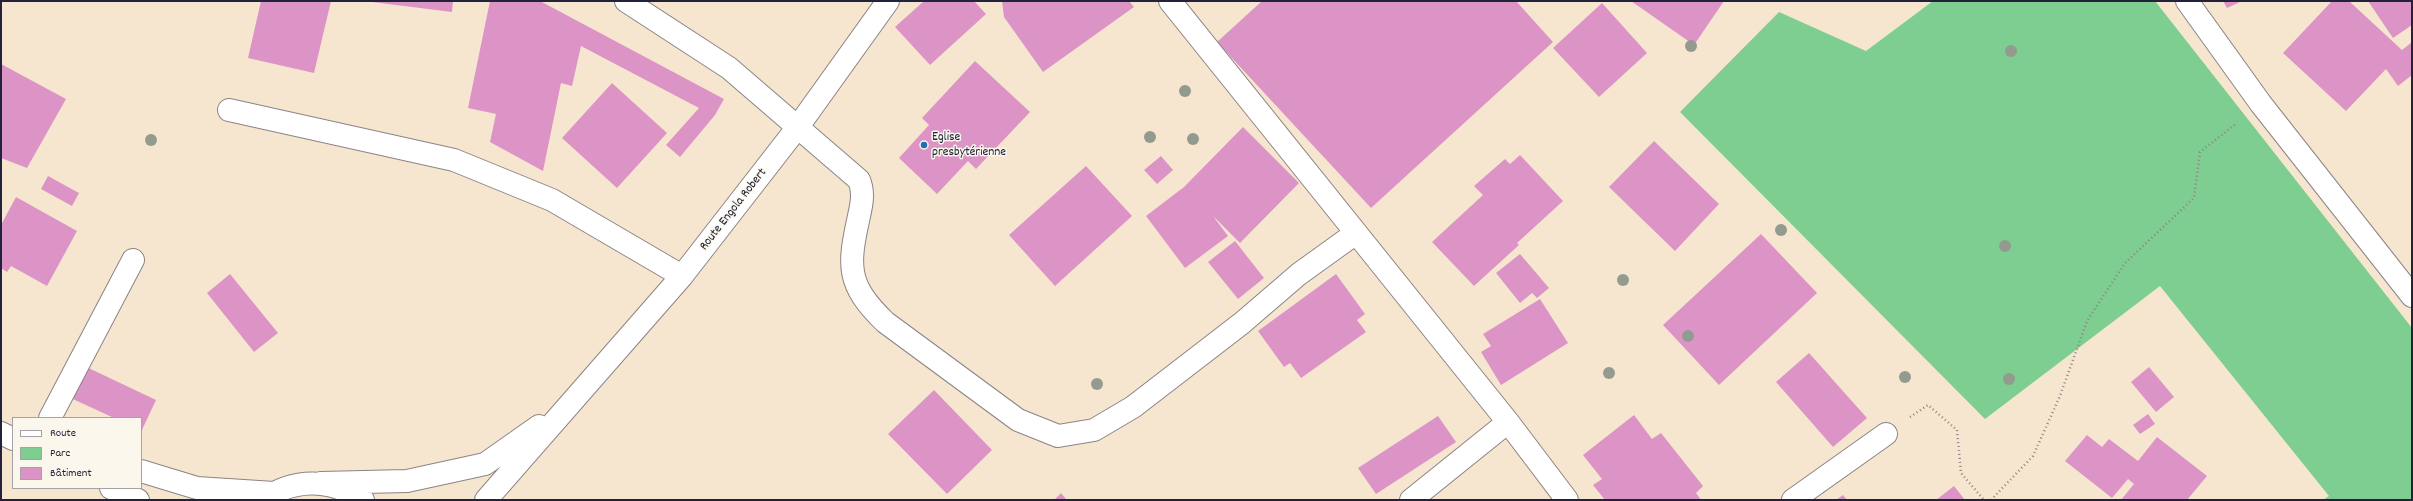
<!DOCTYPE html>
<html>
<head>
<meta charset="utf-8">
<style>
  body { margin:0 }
  #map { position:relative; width:2413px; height:501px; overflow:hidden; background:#f6e6cf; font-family:Dekko,sans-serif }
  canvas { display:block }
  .frame { position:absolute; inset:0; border:2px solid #22223b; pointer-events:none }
  .legend { position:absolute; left:12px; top:417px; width:130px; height:72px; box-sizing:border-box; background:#fbf7ec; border:1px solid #a4a2a5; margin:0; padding:5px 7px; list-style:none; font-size:12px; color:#22223b }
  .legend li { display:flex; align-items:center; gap:8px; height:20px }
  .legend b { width:20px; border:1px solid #a4a2a5 }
</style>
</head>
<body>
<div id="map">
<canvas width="2413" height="501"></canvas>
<div class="frame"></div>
<ul class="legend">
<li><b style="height:5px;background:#fff"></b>Route</li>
<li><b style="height:11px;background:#7dce90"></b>Parc</li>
<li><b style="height:11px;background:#dc94c7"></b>Bâtiment</li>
</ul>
</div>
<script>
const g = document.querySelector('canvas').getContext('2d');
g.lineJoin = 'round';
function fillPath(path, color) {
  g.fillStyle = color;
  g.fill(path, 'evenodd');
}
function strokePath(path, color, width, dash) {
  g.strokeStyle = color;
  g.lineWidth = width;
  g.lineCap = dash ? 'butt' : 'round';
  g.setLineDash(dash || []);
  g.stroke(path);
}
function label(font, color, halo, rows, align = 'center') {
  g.font = font + ' Dekko,sans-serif';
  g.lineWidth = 3;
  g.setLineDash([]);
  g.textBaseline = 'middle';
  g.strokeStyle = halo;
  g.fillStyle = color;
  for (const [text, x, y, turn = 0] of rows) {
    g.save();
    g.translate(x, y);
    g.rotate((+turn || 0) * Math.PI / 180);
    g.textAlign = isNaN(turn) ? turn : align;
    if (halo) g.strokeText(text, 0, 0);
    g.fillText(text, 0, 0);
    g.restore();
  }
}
fillPath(new Path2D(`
  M 1933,1 L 2155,1 L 2412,328 L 2412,500 L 2323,500 L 2329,496 L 2160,286 L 1985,419 L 1680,112 L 1779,12 L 1866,51 Z`), '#7dce90');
fillPath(new Path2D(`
  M 261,1 L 331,1 L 314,73 L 248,58 Z
  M 364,1 L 453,1 L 452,12 Z
  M 490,1 L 540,1 L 724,99 L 715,115 L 680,157 L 666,145 L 699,108 L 581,46 L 572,86 L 561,83 L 543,171 L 490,142 L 496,114 L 468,108 Z
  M 924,1 L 974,1 L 986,14 L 930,65 L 895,27 Z
  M 1002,1 L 1129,1 L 1134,7 L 1043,72 L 1004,17 Z
  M 1262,1 L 1516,1 L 1553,42 L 1371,208 L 1217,42 Z
  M 1631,1 L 1724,1 L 1694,45 Z
  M 2223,1 L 2242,1 L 2227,8 Z
  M 2332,1 L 2349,1 L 2402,50 L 2412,42 L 2412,75 L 2398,86 L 2386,69 L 2346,111 L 2283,53 Z
  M 2368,1 L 2412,1 L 2412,25 L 2393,38 Z
  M 1602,3 L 1647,53 L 1599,97 L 1553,48 Z
  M 975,61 L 1030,112 L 976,169 L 968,161 L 937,194 L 899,158 L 929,125 L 922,118 Z
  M 1,64 L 66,99 L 27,168 L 1,158 Z
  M 612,83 L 667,133 L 617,188 L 562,138 Z
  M 1243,127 L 1299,183 L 1240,243 L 1213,216 L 1228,236 L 1185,268 L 1146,216 L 1184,187 Z
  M 1654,141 L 1719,204 L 1675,251 L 1609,187 Z
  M 1520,155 L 1563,201 L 1517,243 L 1519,245 L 1474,286 L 1432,242 L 1483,195 L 1474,186 L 1505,159 L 1510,164 Z
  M 1161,156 L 1173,170 L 1157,184 L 1144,170 Z
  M 1086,166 L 1132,216 L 1055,286 L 1009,235 Z
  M 48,176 L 79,193 L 72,206 L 41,189 Z
  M 16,197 L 77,231 L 47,286 L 11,266 L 7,272 L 1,268 L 1,225 Z
  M 1761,234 L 1817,293 L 1719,385 L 1663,325 Z
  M 1235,241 L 1264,278 L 1238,299 L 1208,262 Z
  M 1520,254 L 1549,288 L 1537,298 L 1532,293 L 1520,303 L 1496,273 Z
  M 230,274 L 278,333 L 254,352 L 207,293 Z
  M 1336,274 L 1365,314 L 1357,320 L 1366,332 L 1301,378 L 1290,363 L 1284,367 L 1258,331 Z
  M 1540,299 L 1568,343 L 1501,385 L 1481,352 L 1491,346 L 1483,334 Z
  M 1809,353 L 1867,418 L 1833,447 L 1776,382 Z
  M 78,363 L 156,400 L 141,432 L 141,418 L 114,418 L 64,395 Z
  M 2149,367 L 2174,397 L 2156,412 L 2131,382 Z
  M 934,390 L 992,450 L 947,494 L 888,434 Z
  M 2148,414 L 2155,424 L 2140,434 L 2133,425 Z
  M 1634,415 L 1652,439 L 1661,433 L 1703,486 L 1696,493 L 1701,500 L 1605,500 L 1593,485 L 1602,479 L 1583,455 Z
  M 1438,416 L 1456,442 L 1376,494 L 1358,468 Z
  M 2087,435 L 2102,447 L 2109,439 L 2138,461 L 2157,437 L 2207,476 L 2187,500 L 2121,500 L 2134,484 L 2128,479 L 2112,498 L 2065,461 Z
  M 1954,486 L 1965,500 L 1936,500 Z
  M 1061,493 L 1067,500 L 1054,500 Z
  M 1843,495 L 1847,500 L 1836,500 Z`), '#dc94c7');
const minor = new Path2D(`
  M 626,1 L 729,68 L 859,180 C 864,192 862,203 859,216 C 848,266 846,284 885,322 L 1018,420 L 1058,436 L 1094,430 L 1133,407 L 1242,323 L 1299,274 L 1356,233
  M 1170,1 L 1508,422 L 1567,500
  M 2187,1 L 2261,104 L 2412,296
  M 229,110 L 454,160 L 552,200 L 682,276
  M 50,418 L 133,260
  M 1,433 L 13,439
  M 141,471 L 197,488 L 274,493
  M 321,483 L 407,481 L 485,464 L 539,426
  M 111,488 L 138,500
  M 264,500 C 294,477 332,479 363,500
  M 486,500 L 682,276 L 797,128 L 888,1
  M 1411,500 L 1508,422
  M 1793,500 L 1886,434`);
strokePath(minor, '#8c8485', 24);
strokePath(new Path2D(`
  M 1910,417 L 1928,405 L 1957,430 L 1961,473 L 1984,500
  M 1991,500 L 2033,456 L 2060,396 L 2087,321 L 2125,263 L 2194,198 L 2200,152 L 2237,123`), '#8c8485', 2.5, [1, 3]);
strokePath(minor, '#fff', 22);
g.fillStyle = '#939b8e';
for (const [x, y] of [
  [1691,46],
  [2011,51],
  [1185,91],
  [1150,137],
  [1193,139],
  [151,140],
  [1781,230],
  [2005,246],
  [1623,280],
  [1688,336],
  [1609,373],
  [1905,377],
  [2009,379],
  [1097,384]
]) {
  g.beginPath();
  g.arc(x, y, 6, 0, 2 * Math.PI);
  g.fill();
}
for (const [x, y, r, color] of [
  [924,145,4,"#1f6fb2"]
]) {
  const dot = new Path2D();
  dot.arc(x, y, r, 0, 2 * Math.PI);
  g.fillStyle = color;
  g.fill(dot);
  strokePath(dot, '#fbf7ec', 1.5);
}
label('13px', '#22223b', '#fbf7ec', [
  ["Eglise",932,138],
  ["presbytérienne",932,153]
], 'left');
label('13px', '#22223b', '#fbf7ec', [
  ["Route Engola Robert",734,210,-52]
]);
</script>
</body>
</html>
